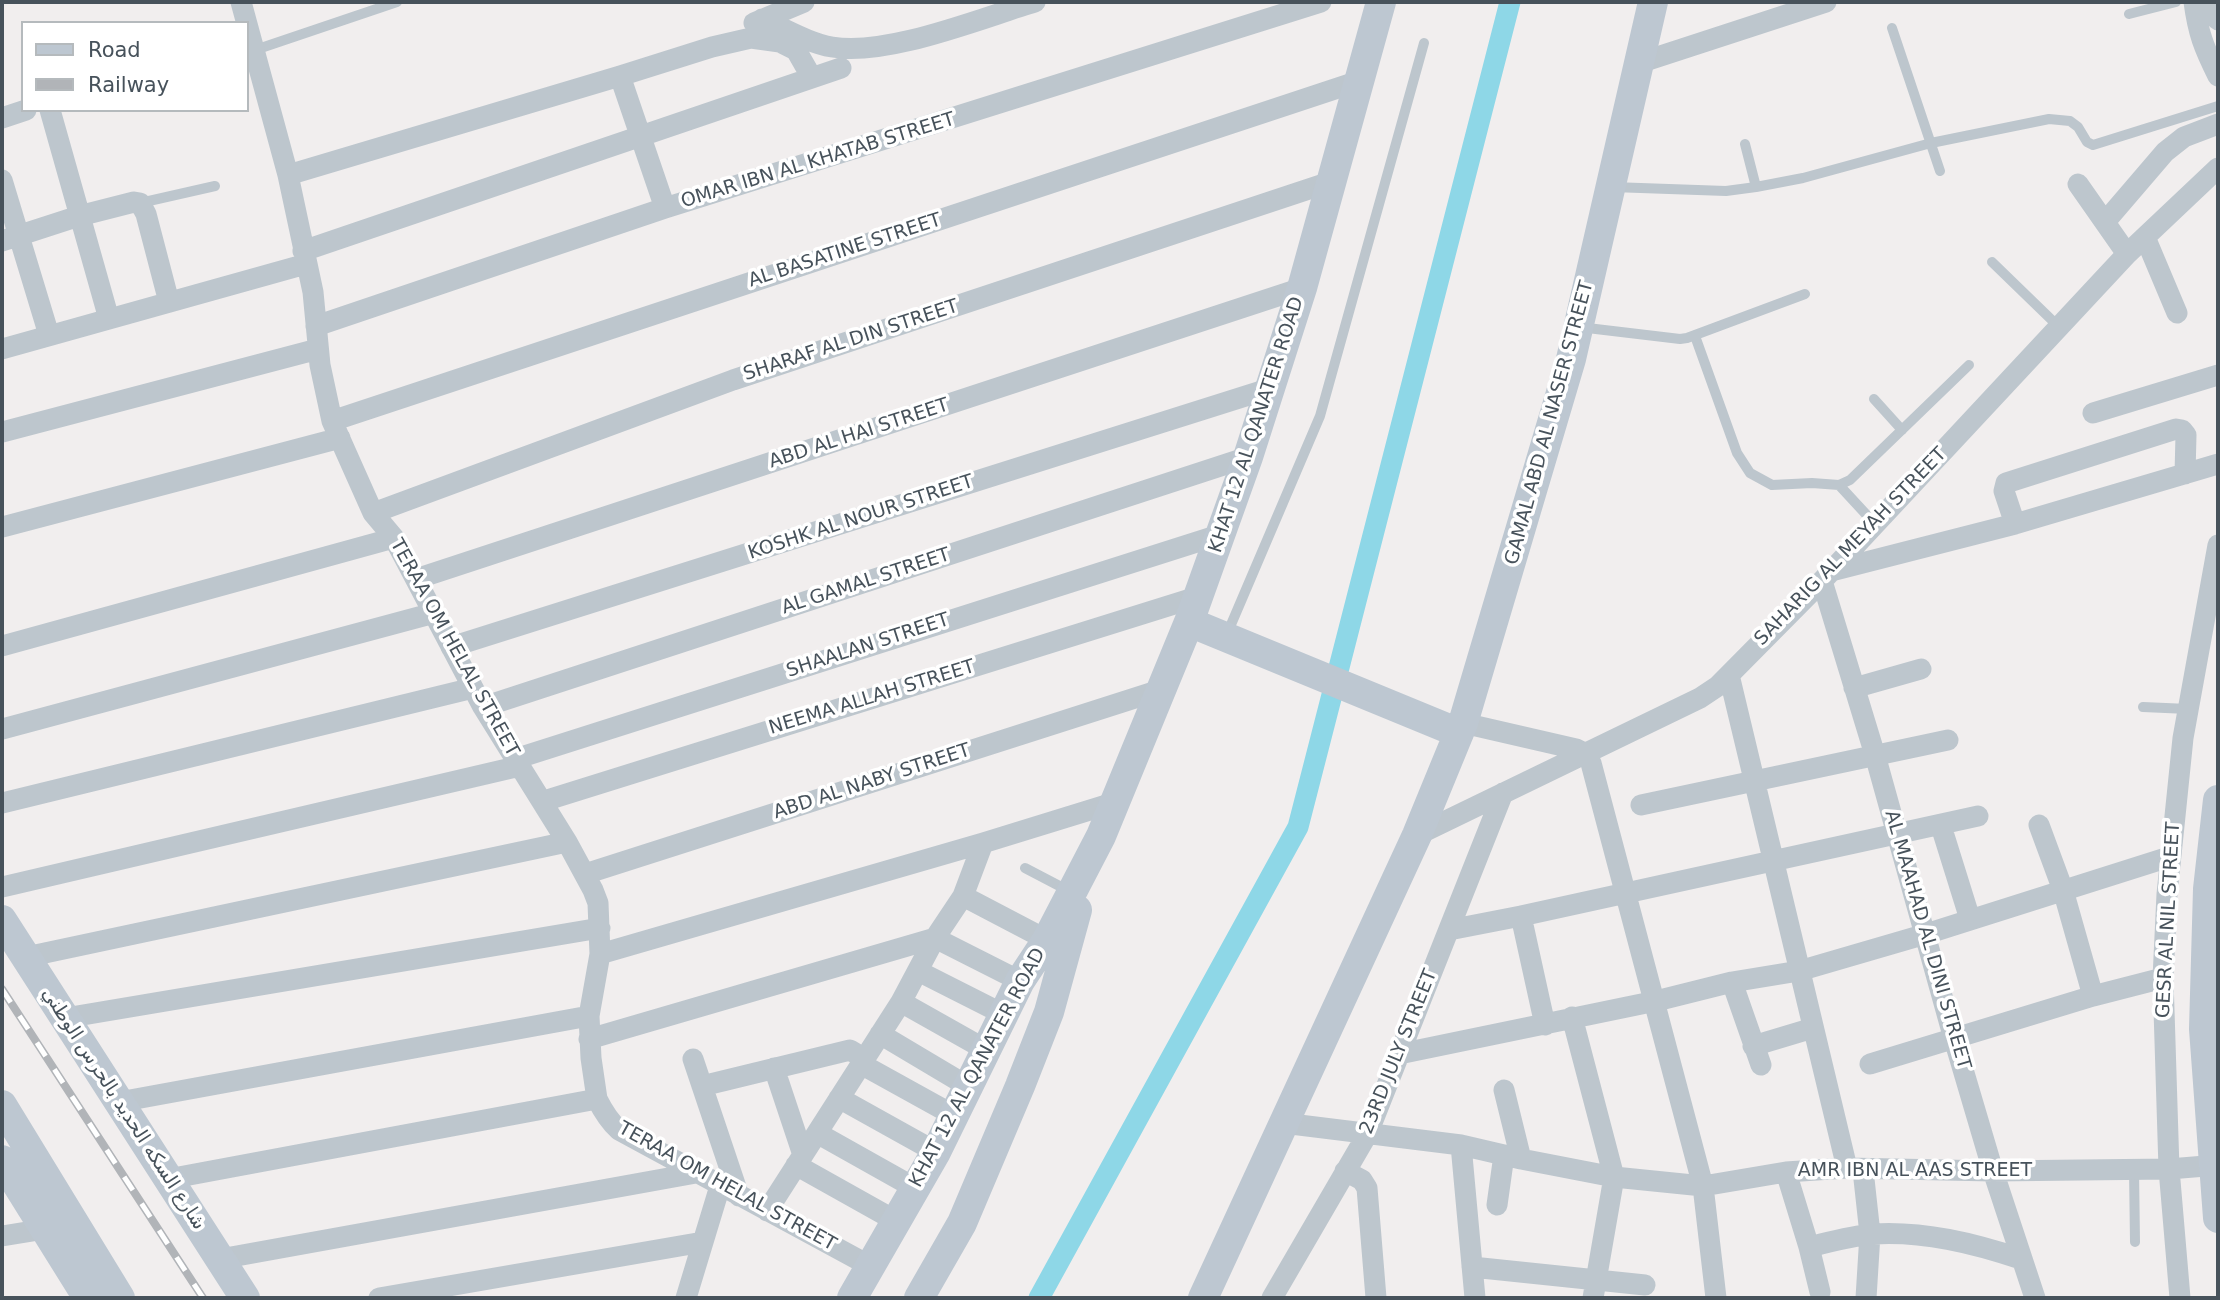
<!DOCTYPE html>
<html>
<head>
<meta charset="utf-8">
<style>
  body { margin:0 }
  #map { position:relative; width:2220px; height:1300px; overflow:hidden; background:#f1eeee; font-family:"DejaVu Sans",sans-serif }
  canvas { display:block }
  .frame { position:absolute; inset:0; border:4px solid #47525b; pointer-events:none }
  .legend { position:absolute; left:21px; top:21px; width:228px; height:91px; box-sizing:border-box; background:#fff; border:2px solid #b5babd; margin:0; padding:9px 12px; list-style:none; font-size:21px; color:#47525b }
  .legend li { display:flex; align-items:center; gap:14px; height:35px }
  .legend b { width:35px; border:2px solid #b5babd }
</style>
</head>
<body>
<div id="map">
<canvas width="2220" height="1300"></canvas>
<div class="frame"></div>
<ul class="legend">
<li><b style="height:9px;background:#bdc7d1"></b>Road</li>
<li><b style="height:9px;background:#b1b4b8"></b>Railway</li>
</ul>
</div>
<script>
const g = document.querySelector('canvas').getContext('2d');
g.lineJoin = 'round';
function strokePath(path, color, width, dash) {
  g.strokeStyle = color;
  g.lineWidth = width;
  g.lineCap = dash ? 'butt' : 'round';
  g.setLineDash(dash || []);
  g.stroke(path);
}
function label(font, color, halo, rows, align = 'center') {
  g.font = font + ' "DejaVu Sans",Vazirmatn,sans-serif';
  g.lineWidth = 7;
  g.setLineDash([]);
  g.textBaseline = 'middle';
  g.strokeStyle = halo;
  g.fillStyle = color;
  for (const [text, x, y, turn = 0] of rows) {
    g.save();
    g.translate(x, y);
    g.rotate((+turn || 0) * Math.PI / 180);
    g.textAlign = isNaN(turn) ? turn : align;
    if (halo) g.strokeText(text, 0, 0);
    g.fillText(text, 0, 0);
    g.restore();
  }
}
strokePath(new Path2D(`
  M 1039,1298 L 1298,827 L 1510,2`), '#8ed7e7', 21);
strokePath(new Path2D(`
  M 2129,14 L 2176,2
  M 1892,28 L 1940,171
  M 255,50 L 397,2
  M 1745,144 L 1756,187
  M 1612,187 L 1726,191 L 1756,187 L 1803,178 L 1931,143 L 2049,119 L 2070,121 L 2078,127 L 2087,142 L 2093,145 L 2218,106
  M 140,203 L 215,186
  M 1992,262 L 2059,327
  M 1579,327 L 1680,339 L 1687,338 L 1805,294
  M 1695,336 L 1737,453 L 1750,473 L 1772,485 L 1812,483 L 1839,485 L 1850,480 L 1969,365
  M 1874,399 L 1902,430
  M 1839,485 L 1875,524
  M 1227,634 L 1320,416 L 1424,43
  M 2143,707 L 2188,709
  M 1025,868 L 1069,891
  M 2134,1170 L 2135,1242`), '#bdc6cd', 10);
strokePath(new Path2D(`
  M 241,2 L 288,175 L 313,292 L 320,365 L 332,421 L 373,513 L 394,538 L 483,707 L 567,842 L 593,890 L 598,903 L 600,954 L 589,1016 L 591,1058 L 597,1099 C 603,1111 609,1121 619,1130 L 870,1266
  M 2194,2 C 2198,33 2204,48 2218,76
  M 2199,2 L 2218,20
  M 762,19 C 784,28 808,43 832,47 C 886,57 981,18 1035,2
  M 754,23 L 804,2
  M 1639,63 L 1826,2
  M 620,76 L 665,208
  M 50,110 L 109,319
  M 2,118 L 26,110
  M 288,175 L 620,76 L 712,47 L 751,38 L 780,42 L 796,50 L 812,78
  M 2,180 L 49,335
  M 2078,184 L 2127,254
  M 2105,222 L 2165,152 L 2184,137 L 2218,124
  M 2145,237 L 2177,313
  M 2,241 L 79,216 L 134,202 L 140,203 L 146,214 L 169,302
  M 303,251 L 841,68
  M 316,326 L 665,208 L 1321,2
  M 2,349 L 306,264
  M 2093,413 L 2218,375
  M 332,421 L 1359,81
  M 2,432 L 318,349
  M 373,513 L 733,380 L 1333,181
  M 2015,524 L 2004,491 L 2006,483 L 2176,429 L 2182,430 L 2186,435 L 2185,474
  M 2,527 L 340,438
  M 1831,571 L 2015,524 L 2218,464
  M 416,579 L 1302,288
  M 1822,581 L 1875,755 L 1954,1039 L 1993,1171 L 2035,1298
  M 2,646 L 394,538
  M 451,647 L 1271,388
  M 1729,675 L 1847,1168
  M 1854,688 L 1921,669
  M 483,707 L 1248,457
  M 1463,723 L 1576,749 L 1586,754 L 1591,763 L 1703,1186 L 1716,1298
  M 2,729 L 434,613
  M 515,759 L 1222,534
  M 544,801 L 1200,596
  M 2,803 L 473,688
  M 1641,805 L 1948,740
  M 2039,825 L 2063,890 L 2093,996
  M 1941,826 L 1970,919
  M 1417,835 L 1700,698 L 1718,686 L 1822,581 L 2127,254 L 2218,168
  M 585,874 L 1160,690
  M 2,887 L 520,766
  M 963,896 L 1047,940
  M 1521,916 L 1545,1025
  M 1449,930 L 1521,916 L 1978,816
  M 600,954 L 983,843 L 1116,802
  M 26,957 L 567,842
  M 918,971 L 1005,1015
  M 1732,982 L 1761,1065
  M 901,1002 L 988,1051
  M 1572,1017 L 1614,1177 L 1593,1298
  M 65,1018 L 600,928
  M 880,1034 L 969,1087
  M 589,1039 L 935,938 L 1020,981
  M 1753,1046 L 1813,1028
  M 1399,1054 L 1656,1001 L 1732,982 L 1799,971 L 1926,934 L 2169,857
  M 693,1059 L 739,1196
  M 861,1064 L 955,1116
  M 1870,1064 L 2093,996 L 2163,978
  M 774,1068 L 803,1155
  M 702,1086 L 850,1050 L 865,1059
  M 1504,1090 L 1521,1159
  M 839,1098 L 936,1152
  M 119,1102 L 589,1016
  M 1283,1123 L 1461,1145 L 1521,1159 L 1614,1177 L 1703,1186 L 1786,1172 L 1847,1168 L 1993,1171 L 2169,1169 L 2218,1165
  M 817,1133 L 915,1188
  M 1461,1145 L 1475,1298
  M 796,1165 L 896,1221
  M 1863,1170 L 1870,1234 L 1866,1298
  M 1345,1171 L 1362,1180 L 1367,1188 L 1376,1298
  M 1786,1172 L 1809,1247 L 1820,1292
  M 168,1179 L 597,1099
  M 1497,1205 L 1504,1155
  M 767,1211 L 901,1002 L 935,938 L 963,896 L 983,843
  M 2,1236 L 45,1229
  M 1809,1247 C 1830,1242 1851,1236 1873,1234 C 1924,1231 1973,1243 2021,1259
  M 220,1259 L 696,1173
  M 1472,1267 L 1645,1285
  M 379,1298 L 703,1242
  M 686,1298 L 720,1186
  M 1272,1298 L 1368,1133 L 1503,793
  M 2180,1298 L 2169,1169 L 2163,978 L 2167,894 L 2183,738 L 2218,545`), '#bdc6cd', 21);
strokePath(new Path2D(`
  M 1189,622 L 1459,733
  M 2218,800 L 2208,889 L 2204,1029 L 2218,1218
  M 2,920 L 245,1298
  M 2,1105 L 120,1298
  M 2,1160 L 88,1298
  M 852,1298 L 936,1152 L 1020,981 L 1047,940 L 1101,836 L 1189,622 L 1248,457 L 1302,288 L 1381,2
  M 919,1298 L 962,1223 L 1020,1086 L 1049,1012 L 1077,910
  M 1203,1298 L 1417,835 L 1463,723 L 1571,359 L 1653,2`), '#bdc7d1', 30);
const rail = new Path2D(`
  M 2,989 L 203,1298`);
strokePath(rail, '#b1b4b8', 8);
strokePath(rail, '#fff', 5, [16]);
label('19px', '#47525b', '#fff', [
  ["OMAR IBN AL KHATAB STREET",818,161,-17],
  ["AL BASATINE STREET",845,251,-18],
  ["SHARAF AL DIN STREET",851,341,-18],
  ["GAMAL ABD AL NASER STREET",1550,423,-75],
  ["KHAT 12 AL QANATER ROAD",1257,425,-72],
  ["ABD AL HAI STREET",859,434,-18],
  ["KOSHK AL NOUR STREET",861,518,-18],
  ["SAHARIG AL MEYAH STREET",1851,547,-46],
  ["AL GAMAL STREET",866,582,-18],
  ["SHAALAN STREET",868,646,-18],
  ["TERAA OM HELAL STREET",454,648,61],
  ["NEEMA ALLAH STREET",872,698,-17],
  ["ABD AL NABY STREET",872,782,-18],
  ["GESR AL NIL STREET",2169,920,-87],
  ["AL MAAHAD AL DINI STREET",1927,940,74],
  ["23RD JULY STREET",1399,1052,-68],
  ["KHAT 12 AL QANATER ROAD",978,1068,-62],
  ["شارع السكه الحديد بالحرس الوطني",123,1109,57],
  ["AMR IBN AL AAS STREET",1915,1171],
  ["TERAA OM HELAL STREET",727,1187,29]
]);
</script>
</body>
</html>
